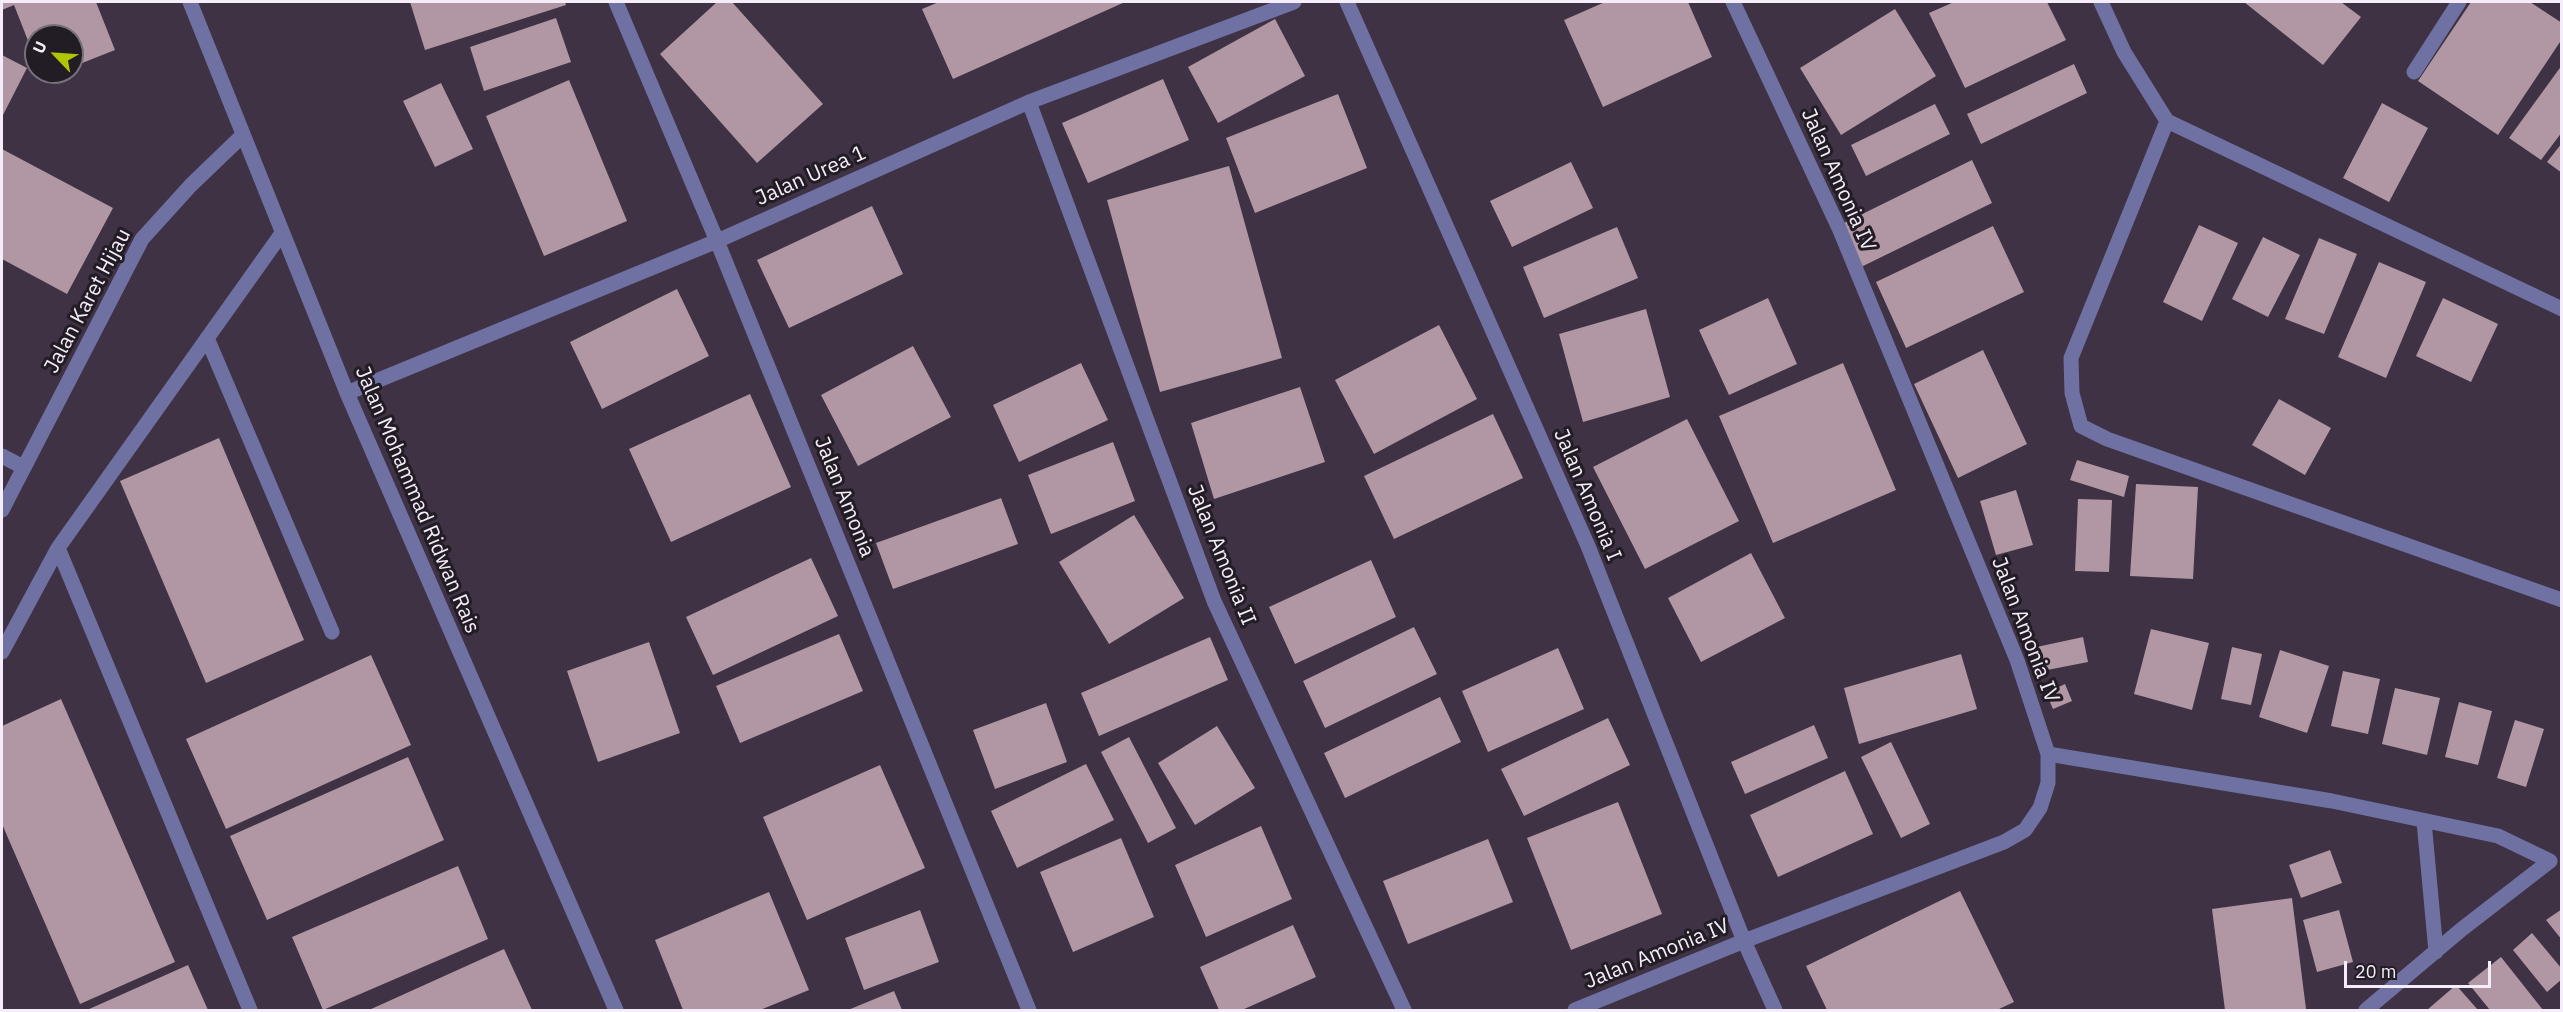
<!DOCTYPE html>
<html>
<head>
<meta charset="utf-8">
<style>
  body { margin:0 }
  #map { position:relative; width:2563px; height:1012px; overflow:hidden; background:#3e3244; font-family:"IBM Plex Sans",sans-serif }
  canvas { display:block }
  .frame { position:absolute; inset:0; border:3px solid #f5edf9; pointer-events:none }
  .north { position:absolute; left:24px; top:24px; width:60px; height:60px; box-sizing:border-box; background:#221c25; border:2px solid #76707a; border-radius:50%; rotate:295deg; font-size:16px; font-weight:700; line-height:24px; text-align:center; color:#f5edf9 }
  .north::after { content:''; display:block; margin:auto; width:21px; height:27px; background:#afc506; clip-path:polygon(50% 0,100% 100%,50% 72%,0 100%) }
  .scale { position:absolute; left:2344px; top:961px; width:147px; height:27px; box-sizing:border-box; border:3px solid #f5edf9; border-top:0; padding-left:8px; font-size:18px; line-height:21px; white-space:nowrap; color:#f5edf9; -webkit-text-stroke:4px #221c25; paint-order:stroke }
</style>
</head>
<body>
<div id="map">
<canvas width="2563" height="1012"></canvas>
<div class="frame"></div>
<div class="north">U</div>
<div class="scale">20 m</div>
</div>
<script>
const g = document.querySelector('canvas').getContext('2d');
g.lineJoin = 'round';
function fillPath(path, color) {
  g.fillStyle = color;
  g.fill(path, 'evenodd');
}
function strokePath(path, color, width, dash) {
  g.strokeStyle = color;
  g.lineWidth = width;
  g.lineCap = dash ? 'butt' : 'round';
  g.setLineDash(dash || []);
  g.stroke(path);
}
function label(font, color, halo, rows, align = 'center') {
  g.font = font + ' "IBM Plex Sans",sans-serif';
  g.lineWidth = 6;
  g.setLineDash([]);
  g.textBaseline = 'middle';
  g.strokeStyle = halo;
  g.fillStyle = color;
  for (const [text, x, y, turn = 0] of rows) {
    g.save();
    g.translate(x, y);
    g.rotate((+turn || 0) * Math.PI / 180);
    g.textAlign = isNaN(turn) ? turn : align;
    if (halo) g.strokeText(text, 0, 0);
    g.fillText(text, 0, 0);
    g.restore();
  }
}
fillPath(new Path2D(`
  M 2,2 L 96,2 L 115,50 L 72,67 L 72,36 L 36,36 L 36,61 L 14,5 L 2,10 Z
  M 410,2 L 565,2 L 566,5 L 425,50 Z
  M 717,2 L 732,2 L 823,104 L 757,163 L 660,54 Z
  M 939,2 L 1125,2 L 953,79 L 922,9 Z
  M 1605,2 L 1688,2 L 1712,57 L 1603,107 L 1564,20 Z
  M 1954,2 L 2047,2 L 2066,40 L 1965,88 L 1929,13 Z
  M 2244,2 L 2341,2 L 2361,17 L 2323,65 Z
  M 2471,2 L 2530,2 L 2562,23 L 2562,39 L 2498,135 L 2418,81 Z
  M 1895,9 L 1936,76 L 1841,135 L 1800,68 Z
  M 556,18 L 571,62 L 484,91 L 470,47 Z
  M 1275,19 L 1305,76 L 1218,123 L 1188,67 Z
  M 2,55 L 27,68 L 2,117 Z
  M 2074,64 L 2087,93 L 1981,144 L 1967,114 Z
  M 2562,65 L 2562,132 L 2541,160 L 2509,138 Z
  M 40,72 L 60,72 L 43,79 Z
  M 1163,79 L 1189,140 L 1088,183 L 1062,123 Z
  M 569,80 L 627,221 L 544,256 L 486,116 Z
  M 441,83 L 473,149 L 435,167 L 403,101 Z
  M 1338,94 L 1367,168 L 1255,213 L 1226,138 Z
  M 2382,103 L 2428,128 L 2389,202 L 2343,178 Z
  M 1935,104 L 1950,134 L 1866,176 L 1851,145 Z
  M 2562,143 L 2562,173 L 2547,162 Z
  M 2,149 L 113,208 L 67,294 L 2,259 Z
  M 1972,160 L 1992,203 L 1859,268 L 1838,226 Z
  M 1571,162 L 1593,208 L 1512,247 L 1490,201 Z
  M 1229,166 L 1282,358 L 1160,392 L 1107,200 Z
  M 872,206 L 903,274 L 789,328 L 757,260 Z
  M 2199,225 L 2238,243 L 2202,321 L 2163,302 Z
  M 1993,226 L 2024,292 L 1906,348 L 1876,282 Z
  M 1617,227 L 1638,278 L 1544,318 L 1523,267 Z
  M 2263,237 L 2300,255 L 2268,317 L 2232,299 Z
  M 2319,238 L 2357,254 L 2324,334 L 2285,319 Z
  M 2379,262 L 2426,282 L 2386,378 L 2338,357 Z
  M 677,289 L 709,356 L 602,409 L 570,342 Z
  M 1768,298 L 1797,364 L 1729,395 L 1699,330 Z
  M 2443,298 L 2498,324 L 2471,382 L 2416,356 Z
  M 1646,309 L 1670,397 L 1583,422 L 1559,334 Z
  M 1439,325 L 1477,399 L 1374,454 L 1335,380 Z
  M 913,346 L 951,417 L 858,466 L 821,395 Z
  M 1983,350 L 2027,444 L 1958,478 L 1914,384 Z
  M 1081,363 L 1108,420 L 1019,462 L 993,405 Z
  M 1843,363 L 1896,490 L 1773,543 L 1719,416 Z
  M 1300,387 L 1325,462 L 1214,499 L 1191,423 Z
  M 750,394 L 791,487 L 671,542 L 629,449 Z
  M 2279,399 L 2331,428 L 2305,475 L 2252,445 Z
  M 1493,414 L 1523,478 L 1394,539 L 1364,476 Z
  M 1687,419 L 1739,521 L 1645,569 L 1593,467 Z
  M 219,438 L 304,640 L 206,683 L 120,481 Z
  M 1113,442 L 1135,501 L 1051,534 L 1028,475 Z
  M 2077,460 L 2129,476 L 2124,497 L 2070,480 Z
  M 2136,484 L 2198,487 L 2193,579 L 2130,576 Z
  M 2016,490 L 2033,545 L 1996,555 L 1980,501 Z
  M 1001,498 L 1018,544 L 893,589 L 876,543 Z
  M 2078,499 L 2112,500 L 2109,572 L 2075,571 Z
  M 1134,515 L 1184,598 L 1109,644 L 1059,562 Z
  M 1751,553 L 1785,618 L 1701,662 L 1668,598 Z
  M 811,558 L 838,616 L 713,675 L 686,617 Z
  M 1371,560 L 1396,617 L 1295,664 L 1269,607 Z
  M 1414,627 L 1437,674 L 1325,728 L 1303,681 Z
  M 2151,629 L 2209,643 L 2192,710 L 2134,694 Z
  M 839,634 L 863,691 L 740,743 L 716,686 Z
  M 1210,637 L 1228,680 L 1099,736 L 1081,693 Z
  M 2083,637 L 2088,662 L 2037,672 L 2032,648 Z
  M 649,642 L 680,733 L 598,762 L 567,671 Z
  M 2232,647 L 2262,654 L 2251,705 L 2221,699 Z
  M 1558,648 L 1584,709 L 1488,752 L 1462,691 Z
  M 2280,650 L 2329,666 L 2307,733 L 2259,717 Z
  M 1961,654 L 1977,709 L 1859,744 L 1844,688 Z
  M 371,655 L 411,745 L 226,829 L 186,739 Z
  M 2343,671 L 2380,679 L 2368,734 L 2331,726 Z
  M 2065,684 L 2072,701 L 2053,709 L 2046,693 Z
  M 2395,688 L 2440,698 L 2427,755 L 2382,744 Z
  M 1440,697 L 1461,742 L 1345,798 L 1324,753 Z
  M 61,699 L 175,962 L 80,1004 L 2,824 L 2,726 Z
  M 2459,702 L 2492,711 L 2478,765 L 2445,757 Z
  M 1046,703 L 1067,762 L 995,789 L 973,730 Z
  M 1608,718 L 1630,765 L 1524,816 L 1501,769 Z
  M 2515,720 L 2544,729 L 2526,787 L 2497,778 Z
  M 1814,725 L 1828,758 L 1745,794 L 1731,762 Z
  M 1217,726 L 1255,788 L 1195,825 L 1158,763 Z
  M 1129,737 L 1176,828 L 1148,843 L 1101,752 Z
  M 1891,742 L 1930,824 L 1901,838 L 1861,757 Z
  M 408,757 L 444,840 L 267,920 L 230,836 Z
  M 1086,764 L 1114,820 L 1017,868 L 991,811 Z
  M 880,765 L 925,868 L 807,920 L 763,817 Z
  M 1845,771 L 1873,834 L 1778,877 L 1750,815 Z
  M 1618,802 L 1662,914 L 1571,950 L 1527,838 Z
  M 1261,826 L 1292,899 L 1206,937 L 1175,865 Z
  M 1121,838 L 1154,917 L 1073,952 L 1040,872 Z
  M 1488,839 L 1513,902 L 1408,944 L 1383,881 Z
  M 2330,850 L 2342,883 L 2301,898 L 2289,865 Z
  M 458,866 L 488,939 L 323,1010 L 292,937 Z
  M 1960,891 L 2014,1002 L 1997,1010 L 1827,1010 L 1806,966 Z
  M 769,892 L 809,990 L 760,1010 L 683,1010 L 655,940 Z
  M 2292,898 L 2306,1009 L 2225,1010 L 2212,909 Z
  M 2562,909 L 2562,940 L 2546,920 Z
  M 920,910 L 939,962 L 864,990 L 845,938 Z
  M 2339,910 L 2353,962 L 2317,972 L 2303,920 Z
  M 1293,925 L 1316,977 L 1242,1010 L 1219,1010 L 1200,967 Z
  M 2532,933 L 2562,969 L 2562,979 L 2547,992 L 2513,950 Z
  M 504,949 L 532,1010 L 369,1010 Z
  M 2501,957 L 2543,1010 L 2490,1010 L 2468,983 Z
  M 188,965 L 208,1010 L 87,1010 Z
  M 2456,985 L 2478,1010 L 2427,1010 Z
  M 894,991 L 902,1010 L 848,1010 Z`), '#b097a3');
strokePath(new Path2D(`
  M 190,2 L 347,393 L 616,1010
  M 616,2 L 717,241 L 1029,1010
  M 1347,2 L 1588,546 L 1744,941 L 1775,1010
  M 2101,2 L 2124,52 L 2167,121 L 2562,309
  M 2414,72 L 2459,2
  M 1029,102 L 1214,601 L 1404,1010
  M 2167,121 L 2071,358 L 2072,393 L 2081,426 L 2107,439 L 2562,600
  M 207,338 L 332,632
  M 347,393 L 717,241 L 1029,102 L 1294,2
  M 2,456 L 23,467
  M 2,510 L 142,239 L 191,185 L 243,135
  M 58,548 L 250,1010
  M 2,652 L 58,548 L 282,233
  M 2048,754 L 2332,801 L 2498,836 L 2550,861 L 2462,929 L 2366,1010
  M 2424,821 L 2436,952
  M 1575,1010 L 1744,941 L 2004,842 L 2025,830 L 2040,808 L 2048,783 L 2048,754 L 2017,660 L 1839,228 L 1733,2`), '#6f71a3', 15);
label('21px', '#f5edf9', '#221c25', [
  ["Jalan Urea 1",811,176,-24],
  ["Jalan Amonia IV",1838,180,66],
  ["Jalan Karet Hijau",88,301,-62],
  ["Jalan Amonia I",1587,495,67],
  ["Jalan Amonia",844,497,68],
  ["Jalan Mohammad Ridwan Rais",417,500,67],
  ["Jalan Amonia II",1221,555,68],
  ["Jalan Amonia IV",2025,630,69],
  ["Jalan Amonia IV",1657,954,-22]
]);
</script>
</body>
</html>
